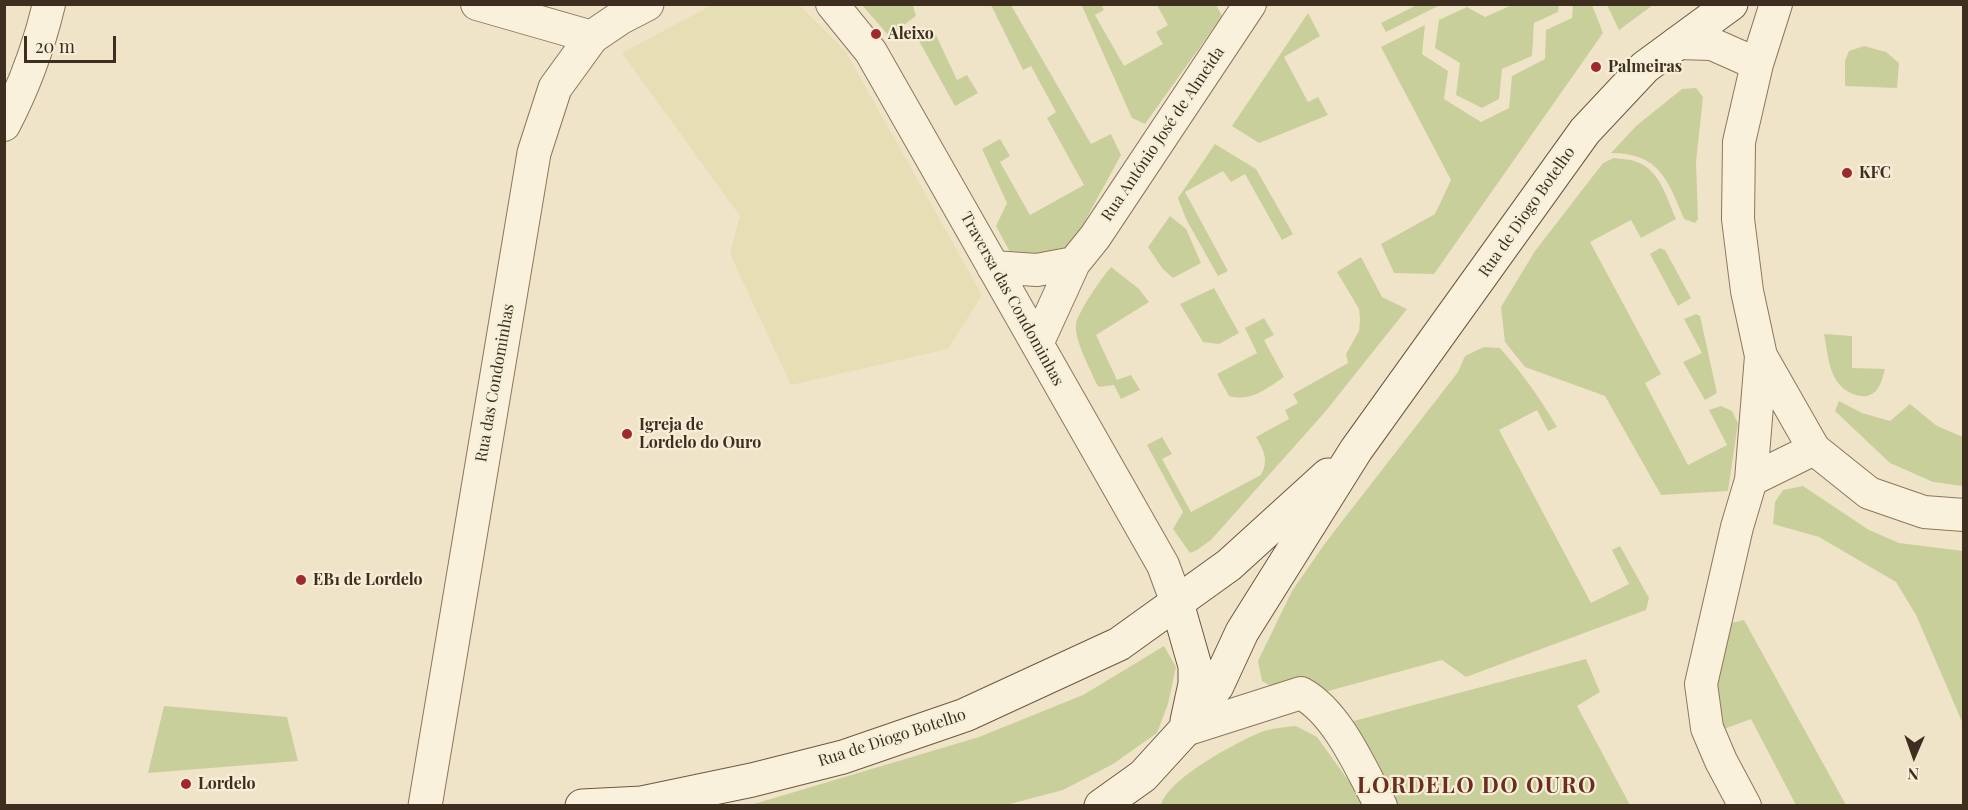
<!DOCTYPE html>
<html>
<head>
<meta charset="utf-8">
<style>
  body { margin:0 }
  #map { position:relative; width:1968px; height:810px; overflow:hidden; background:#f0e4c8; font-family:"Playfair Display",serif }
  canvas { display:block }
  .frame { position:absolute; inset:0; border:6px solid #3d2e20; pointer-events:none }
  .north { position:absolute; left:1884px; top:726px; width:60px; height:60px; -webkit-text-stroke:4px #f7eed8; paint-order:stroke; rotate:182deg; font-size:16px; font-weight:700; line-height:24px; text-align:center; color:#3d2e20 }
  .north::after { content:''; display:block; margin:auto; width:21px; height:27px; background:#3d2e20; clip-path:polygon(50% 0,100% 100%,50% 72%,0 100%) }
  .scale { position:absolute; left:24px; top:36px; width:92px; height:27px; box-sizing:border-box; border:3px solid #3d2e20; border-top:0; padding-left:8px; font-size:18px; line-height:21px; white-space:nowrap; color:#3d2e20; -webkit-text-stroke:4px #f7eed8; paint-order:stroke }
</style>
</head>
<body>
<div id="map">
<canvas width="1968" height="810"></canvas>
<div class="frame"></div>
<div class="north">N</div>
<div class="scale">20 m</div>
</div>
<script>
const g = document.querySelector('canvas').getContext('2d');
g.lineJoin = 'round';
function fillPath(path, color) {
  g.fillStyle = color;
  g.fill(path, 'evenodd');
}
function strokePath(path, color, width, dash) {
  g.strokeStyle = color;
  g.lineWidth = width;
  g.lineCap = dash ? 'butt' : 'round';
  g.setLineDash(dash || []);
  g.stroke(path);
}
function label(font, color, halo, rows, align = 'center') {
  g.font = font + ' "Playfair Display",serif';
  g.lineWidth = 4.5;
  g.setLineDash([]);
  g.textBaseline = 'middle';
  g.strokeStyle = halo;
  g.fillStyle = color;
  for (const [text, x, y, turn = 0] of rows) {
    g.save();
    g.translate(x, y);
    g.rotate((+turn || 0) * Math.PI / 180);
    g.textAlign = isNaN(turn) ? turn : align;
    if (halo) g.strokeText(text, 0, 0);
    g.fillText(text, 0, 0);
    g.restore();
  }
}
fillPath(new Path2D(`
  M 712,5 L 799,5 L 846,52 L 982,295 L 948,349 L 791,385 L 730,254 L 740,216 L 622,53 Z`), '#e6deb5');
fillPath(new Path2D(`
  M 1084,4 L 1101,5 L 1104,10 L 1095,15 L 1124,66 L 1163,44 L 1156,32 L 1168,25 L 1157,5 L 1216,5 L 1222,16 L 1145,124 L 1132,118 L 1082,6 Z
  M 862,5 L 916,5 L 913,6 L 916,16 L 889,36 Z
  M 991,5 L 1011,5 L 1091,144 L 1111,134 L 1121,155 L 1080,230 L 1068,247 L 1043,256 L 1024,259 L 1010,252 L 996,226 L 1007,203 L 982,149 L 1000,139 L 1010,156 L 1000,162 L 1030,215 L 1084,185 L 1047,118 L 1056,112 L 1031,66 L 1023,70 Z
  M 1417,5 L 1440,5 L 1386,32 L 1381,23 Z
  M 1512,5 L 1559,5 L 1558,12 L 1534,23 L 1532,56 L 1502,69 L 1499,99 L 1482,108 L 1456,95 L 1460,63 L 1435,48 L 1439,20 L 1467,7 L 1485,17 Z
  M 1573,5 L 1592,5 L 1603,33 L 1434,274 L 1394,273 L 1381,244 L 1435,214 L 1451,180 L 1381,47 L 1425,25 L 1422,54 L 1448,71 L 1444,99 L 1481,122 L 1509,108 L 1512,76 L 1545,59 L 1546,30 L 1572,18 Z
  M 1607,5 L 1653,5 L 1619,30 Z
  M 1308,13 L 1320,36 L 1284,57 L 1308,102 L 1318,97 L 1328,115 L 1259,143 L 1232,126 Z
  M 935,33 L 957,80 L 967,75 L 978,93 L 955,106 L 919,41 Z
  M 1864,46 L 1886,52 L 1899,63 L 1897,88 L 1845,86 L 1845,61 L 1849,51 Z
  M 1696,88 L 1703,97 L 1696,162 L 1698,219 L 1695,223 L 1684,219 C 1668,180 1659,153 1611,153 L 1636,126 L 1682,89 Z
  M 1215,144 L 1256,169 L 1293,234 L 1282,240 L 1245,174 L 1231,182 L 1223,171 L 1185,192 L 1228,271 L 1218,276 L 1186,219 L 1178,198 Z
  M 1614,158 C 1621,159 1630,159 1637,162 C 1660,170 1667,199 1676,219 L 1641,238 L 1631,220 L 1590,242 L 1661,374 L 1645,383 L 1688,465 L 1727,445 L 1709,410 L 1721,406 L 1732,411 L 1738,423 L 1728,491 L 1661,495 L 1605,396 L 1525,367 L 1505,342 L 1501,307 L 1535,251 L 1603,163 Z
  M 1170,216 L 1186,229 L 1201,263 L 1173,278 L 1162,268 L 1148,247 Z
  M 1660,248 L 1665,250 L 1691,298 L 1678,306 L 1650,254 Z
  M 1361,257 L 1382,297 L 1407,309 L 1325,412 L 1211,540 L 1197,550 L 1190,553 L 1173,529 L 1183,512 L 1147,445 L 1162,437 L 1172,454 L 1162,459 L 1191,512 L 1261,475 C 1269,460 1264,451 1256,437 L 1289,419 L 1285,410 L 1298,403 L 1293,394 L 1348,363 L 1346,354 L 1359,331 L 1360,319 L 1359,309 L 1337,272 Z
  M 1111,267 L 1139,289 L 1149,302 L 1096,335 L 1117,380 L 1131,375 L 1140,390 L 1121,399 L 1114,385 L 1099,387 L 1096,383 C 1090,368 1074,340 1076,324 C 1078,312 1102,277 1111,267 Z
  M 1214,288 L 1239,333 L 1219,344 L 1203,342 L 1180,304 Z
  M 1696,314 L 1700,316 L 1717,393 L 1705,400 L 1683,362 L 1702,353 L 1684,319 Z
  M 1264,318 L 1274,335 L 1264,340 L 1284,377 C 1266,389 1251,402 1229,396 L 1217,374 L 1257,353 L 1245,328 Z
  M 1824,334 L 1852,336 L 1852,368 L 1885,369 C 1883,376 1881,385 1876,391 C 1864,403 1843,392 1836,380 C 1828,366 1827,350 1824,334 Z
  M 1484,347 L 1500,348 C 1522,373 1540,398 1557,427 L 1548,431 L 1537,410 L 1499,430 L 1591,603 L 1629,584 L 1612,550 L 1620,546 L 1649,598 L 1646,610 L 1466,677 L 1442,660 L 1321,693 L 1280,691 L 1262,681 L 1258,661 L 1292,591 L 1326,542 L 1458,372 L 1465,356 Z
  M 1839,401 L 1862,413 L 1890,421 L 1910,404 L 1937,426 L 1963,437 L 1963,486 L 1933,482 L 1890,463 L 1835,411 Z
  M 1803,486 L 1869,530 L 1899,543 L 1963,551 L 1963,724 L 1916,615 L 1896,582 L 1819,537 L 1773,524 L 1775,502 L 1783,490 Z
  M 1744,620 L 1846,805 L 1796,805 L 1751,719 L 1724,729 L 1715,712 L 1711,682 L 1727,624 Z
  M 1164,646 L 1176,667 L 1168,704 L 1157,733 L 1113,764 L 1063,790 L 1006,805 L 754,804 L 979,737 L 1083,695 Z
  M 1586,659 L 1600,692 L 1577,706 L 1630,805 L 1396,805 L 1350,722 Z
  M 164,706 L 287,717 L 298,761 L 148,773 Z
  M 1296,726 L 1317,737 L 1356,791 L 1364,806 L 1161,806 C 1165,780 1240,740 1264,731 C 1274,728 1286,727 1296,726 Z`), '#c9cf9b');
const minor = new Path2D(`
  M 477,4 L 592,37
  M 832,4 L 871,52 L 1163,565 L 1177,603
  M 1677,43 L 1712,44 L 1757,64
  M 4,125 C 24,87 39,46 49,4
  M 993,267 L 1037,270 L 1074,263
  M 1037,344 L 1074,263 L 1095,237 L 1250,4
  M 1761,356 L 1814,449 L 1869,493 L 1924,512 L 1964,515
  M 1751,480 L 1814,449
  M 1185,730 L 1301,693 C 1338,713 1361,769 1381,806
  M 1745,806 L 1721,761 L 1707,728 L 1701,684 L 1737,527 L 1751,480 L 1761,356 L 1747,291 L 1738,219 L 1739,142 L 1757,64 L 1776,4`);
const tertiary = new Path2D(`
  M 425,806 L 534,153 L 555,88 L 592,37 L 620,18 L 647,4`);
const secondary = new Path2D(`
  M 1177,603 L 1195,666 L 1195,684 L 1187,721
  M 582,806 L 642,803 L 752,780 L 843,757 L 965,715 L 1119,644 L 1229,565 L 1328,475
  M 1101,806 L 1143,776 L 1185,730 L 1217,686 L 1242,632 L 1356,450 L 1585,131 L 1645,67 L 1731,4`);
strokePath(minor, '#8d765c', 34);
strokePath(tertiary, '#8d765c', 35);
strokePath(secondary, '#6f573f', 35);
strokePath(minor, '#faf1dc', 32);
strokePath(tertiary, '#faf1dc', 33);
strokePath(secondary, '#faf1dc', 33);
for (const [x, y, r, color] of [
  [876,34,6,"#9e2a2b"],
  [1596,67,6,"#9e2a2b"],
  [1847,173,6,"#9e2a2b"],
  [627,434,6,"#9e2a2b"],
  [301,580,6,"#9e2a2b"],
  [186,784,6,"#9e2a2b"]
]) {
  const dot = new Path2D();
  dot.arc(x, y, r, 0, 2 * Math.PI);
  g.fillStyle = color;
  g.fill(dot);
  strokePath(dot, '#f7eed8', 2);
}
label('bold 16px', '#3d2e20', '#f7eed8', [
  ["Aleixo",888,34],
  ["Palmeiras",1608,67],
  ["KFC",1859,173],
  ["Igreja de",639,425],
  ["Lordelo do Ouro",639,443],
  ["EB1 de Lordelo",313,580],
  ["Lordelo",198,784]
], 'left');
label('16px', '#3d2e20', '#f7eed8', [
  ["Rua António José de Almeida",1163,134,-56],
  ["Rua de Diogo Botelho",1527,212,-55],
  ["Traversa das Condominhas",1012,299,61],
  ["Rua das Condominhas",495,383,-80],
  ["Rua de Diogo Botelho",892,738,-18]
]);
g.letterSpacing = '1.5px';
label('bold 22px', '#6b2e1e', '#f7eed8', [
  ["LORDELO DO OURO",1477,786]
]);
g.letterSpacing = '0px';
</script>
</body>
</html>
